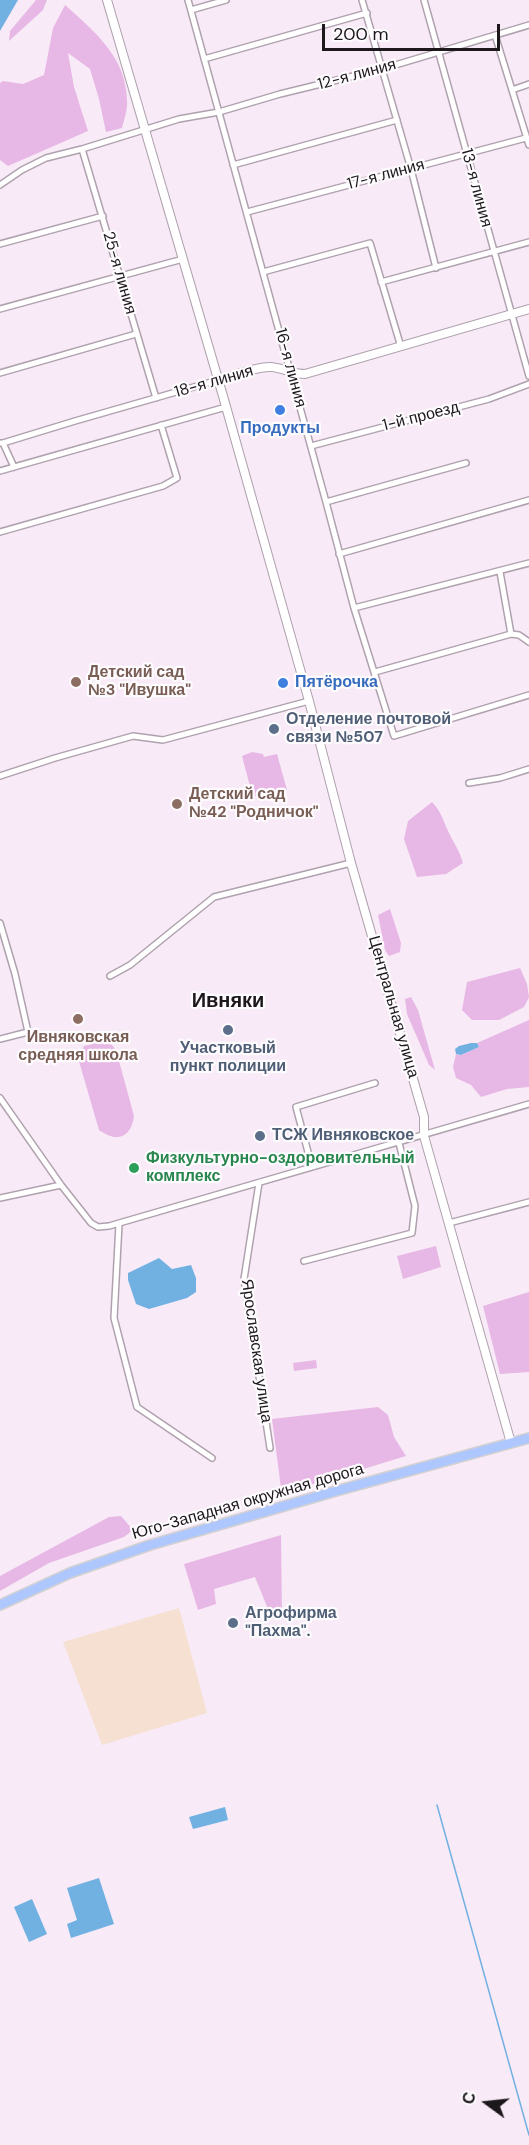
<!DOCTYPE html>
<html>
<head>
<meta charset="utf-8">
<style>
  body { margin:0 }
  #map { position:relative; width:529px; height:2145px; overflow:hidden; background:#f8eaf7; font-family:"DM Sans",sans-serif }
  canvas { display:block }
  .north { position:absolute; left:457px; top:2073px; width:60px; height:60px; -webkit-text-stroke:4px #fefbfe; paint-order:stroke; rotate:285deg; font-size:16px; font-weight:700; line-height:24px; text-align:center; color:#1c181c }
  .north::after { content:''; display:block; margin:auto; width:21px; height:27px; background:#1c181c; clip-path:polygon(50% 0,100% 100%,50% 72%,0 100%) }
  .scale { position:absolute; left:322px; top:24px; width:178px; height:27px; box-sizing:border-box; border:3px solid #1c181c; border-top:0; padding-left:8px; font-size:18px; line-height:21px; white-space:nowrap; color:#1c181c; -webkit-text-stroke:4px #fefbfe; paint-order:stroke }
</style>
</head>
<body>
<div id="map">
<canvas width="529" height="2145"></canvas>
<div class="north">С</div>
<div class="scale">200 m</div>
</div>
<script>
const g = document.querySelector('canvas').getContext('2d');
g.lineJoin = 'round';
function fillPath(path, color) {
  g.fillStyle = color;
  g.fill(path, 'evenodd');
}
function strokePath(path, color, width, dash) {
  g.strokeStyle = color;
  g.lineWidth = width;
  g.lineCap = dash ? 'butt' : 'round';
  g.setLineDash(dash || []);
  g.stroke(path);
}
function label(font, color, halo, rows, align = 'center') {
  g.font = font + ' "DM Sans",sans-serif';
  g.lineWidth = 4.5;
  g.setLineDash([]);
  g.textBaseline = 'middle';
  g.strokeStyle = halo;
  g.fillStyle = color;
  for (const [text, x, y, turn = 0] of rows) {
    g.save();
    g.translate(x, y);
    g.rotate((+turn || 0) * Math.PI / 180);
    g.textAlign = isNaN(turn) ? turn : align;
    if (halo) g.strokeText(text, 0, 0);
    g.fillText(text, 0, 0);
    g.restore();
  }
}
fillPath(new Path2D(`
  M 179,1608 L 207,1713 L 102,1745 L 63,1642 Z`), '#f5e0d2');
fillPath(new Path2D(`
  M 36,0 L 47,0 L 43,10 L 9,41 L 10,31 Z
  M 65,5 C 95,32 126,57 127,100 C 128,109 124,120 122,128 L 106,132 L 99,99 L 90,69 L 68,53 L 74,87 L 88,131 L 8,166 L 0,160 L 0,83 L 3,81 L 23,84 L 44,75 L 53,28 Z
  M 252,752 L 263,754 L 264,757 L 277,754 L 287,790 L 258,797 L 252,794 L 242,756 Z
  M 432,802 C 441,811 443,820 448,831 C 453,842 460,851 463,863 L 446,874 L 417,877 L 404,839 L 408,821 Z
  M 390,909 L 401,943 L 400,952 L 389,956 L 385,950 L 378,915 Z
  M 520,968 L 527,984 L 529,997 L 524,1007 L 499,1020 L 472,1020 L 462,1010 L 467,982 Z
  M 411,997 L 418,1010 L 435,1070 L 429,1065 L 407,1014 L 405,999 Z
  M 529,1020 L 529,1087 L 507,1089 L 481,1097 L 471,1085 L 456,1078 L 453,1067 L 456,1054 L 461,1055 L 479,1047 L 477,1043 Z
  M 104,1041 L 111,1044 L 116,1050 L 134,1116 C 131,1138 117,1143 99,1130 L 78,1058 L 84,1046 Z
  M 436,1246 L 441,1267 L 403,1279 L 397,1256 Z
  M 529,1292 L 529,1372 L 500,1374 L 483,1306 Z
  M 316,1360 L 317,1368 L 294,1371 L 293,1363 Z
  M 378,1407 L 388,1415 L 394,1437 L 406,1456 L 321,1482 L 286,1491 L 281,1488 L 272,1419 Z
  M 121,1516 L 133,1530 L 124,1537 L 49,1563 L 0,1591 L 0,1576 L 109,1517 Z
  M 281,1535 L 282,1616 L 272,1619 L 255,1577 L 214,1589 L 216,1604 L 198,1610 L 184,1564 Z`), '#e7b8e5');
fillPath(new Path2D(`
  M 0,0 L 18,0 L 0,31 Z
  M 471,1043 L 477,1043 L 479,1047 L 461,1055 L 456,1054 L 455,1049 L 459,1046 Z
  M 159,1258 L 172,1269 L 191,1265 L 196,1278 L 196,1292 L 187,1298 L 149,1309 L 136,1304 L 128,1280 L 128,1273 Z
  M 225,1807 L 228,1820 L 193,1829 L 189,1817 Z
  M 99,1878 L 114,1924 L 71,1938 L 67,1924 L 77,1920 L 67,1888 Z
  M 32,1899 L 47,1934 L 29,1942 L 14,1907 Z`), '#71b1e2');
strokePath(new Path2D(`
  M 437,1805 L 529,2135`), '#71b1e2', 1.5);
const street = new Path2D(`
  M 188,0 L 326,502 L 354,608 L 394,736 L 529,695
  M 362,0 L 411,169 L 436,268
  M 424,0 L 529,376
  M 191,10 L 226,0
  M 495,35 L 529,145
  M 204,59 L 367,13
  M 512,90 L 529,84
  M 82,149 L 156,398
  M 233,165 L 397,120
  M 0,185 L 22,170 L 46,158 L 82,149 L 179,119 L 219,112 L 280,94 L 382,69 L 529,25
  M 247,212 L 526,138
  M 0,244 L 103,216
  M 263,272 L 370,243 L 401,347
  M 381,282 L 529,242
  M 0,309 L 183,259
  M 0,373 L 136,334
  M 1,443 L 3,443 L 14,467
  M 3,443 L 75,421 L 218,380
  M 311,446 L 489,399 L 529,384
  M 0,471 L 226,407
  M 326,502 L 466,463
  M 0,532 L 163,486 L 177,478 L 161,425
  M 339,554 L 529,500
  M 500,572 L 511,634 L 519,635 L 529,642
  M 354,608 L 529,563
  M 375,672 L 511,634
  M 0,776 L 55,758 L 133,736 L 163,740 L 309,701
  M 469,783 L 500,778 L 529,769
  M 0,923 L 15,974 L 28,1032 L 0,1039
  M 110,976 L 130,965 L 214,897 L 351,863
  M 0,1098 L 61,1185
  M 312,1167 L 296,1107 L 375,1083
  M 259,1183 L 244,1279 L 270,1448
  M 0,1198 L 61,1185 L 91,1223 L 98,1227 L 109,1226 L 529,1104
  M 449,1223 L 529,1202
  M 119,1224 L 114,1318 L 137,1407 L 212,1458
  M 304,1261 L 412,1233 L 415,1206 L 399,1143`);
const secondary = new Path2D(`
  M 107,0 L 223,396 L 309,701 L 351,863 L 424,1117 L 424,1136 L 511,1443
  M 218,380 C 233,376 257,366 271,367 C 283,368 293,374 305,374 L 529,309`);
const highway = new Path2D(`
  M 0,1605 L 70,1573 L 150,1545 L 336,1491 L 529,1438`);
strokePath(street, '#afa2ae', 8);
strokePath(secondary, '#afa2ae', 10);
strokePath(highway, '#d2d1d2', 12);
strokePath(street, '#fff', 5);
strokePath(secondary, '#fff', 8);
strokePath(highway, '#afc7ff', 9);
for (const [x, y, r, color] of [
  [280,410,6,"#3f7fe0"],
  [76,682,6,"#8d6e63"],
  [283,683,6,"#3f7fe0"],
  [274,729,6,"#5c6f8a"],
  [177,804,6,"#8d6e63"],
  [78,1019,6,"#8d6e63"],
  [228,1030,6,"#5c6f8a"],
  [260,1136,6,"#5c6f8a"],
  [134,1168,6,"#2e9e5b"],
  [233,1623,6,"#5c6f8a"]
]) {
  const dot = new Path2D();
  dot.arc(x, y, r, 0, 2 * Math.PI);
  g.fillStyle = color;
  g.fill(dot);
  strokePath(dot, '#fefbfe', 2);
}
label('16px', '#1c181c', '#fefbfe', [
  ["12-я линия",357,75,-15],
  ["17-я линия",386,175,-15],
  ["13-я линия",476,188,75],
  ["25-я линия",119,273,74],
  ["16-я линия",290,368,75],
  ["18-я линия",214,382,-16],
  ["1-й проезд",421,417,-14],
  ["Центральная улица",393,1007,74],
  ["Ярославская улица",256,1351,82],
  ["Юго-Западная окружная дорога",248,1502,-16]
]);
label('bold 16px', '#366cbe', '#fefbfe', [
  ["Продукты",280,429],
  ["Пятёрочка",295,683,"left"]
]);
label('bold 16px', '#785e54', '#fefbfe', [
  ["Детский сад",88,673],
  ["№3 \"Ивушка\"",88,691],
  ["Детский сад",189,795],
  ["№42 \"Родничок\"",189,813],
  ["Ивняковская",78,1038,"center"],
  ["средняя школа",78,1056,"center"]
], 'left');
label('bold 16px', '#4e5e75', '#fefbfe', [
  ["Отделение почтовой",286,720],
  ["связи №507",286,738],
  ["Участковый",228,1049,"center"],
  ["пункт полиции",228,1067,"center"],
  ["ТСЖ Ивняковское",272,1136],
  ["Агрофирма",245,1614],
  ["\"Пахма\".",245,1632]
], 'left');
label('bold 16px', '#27864d', '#fefbfe', [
  ["Физкультурно-оздоровительный",146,1159],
  ["комплекс",146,1177]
], 'left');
label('bold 20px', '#1c181c', '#fefbfe', [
  ["Ивняки",228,1002]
]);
</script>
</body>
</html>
